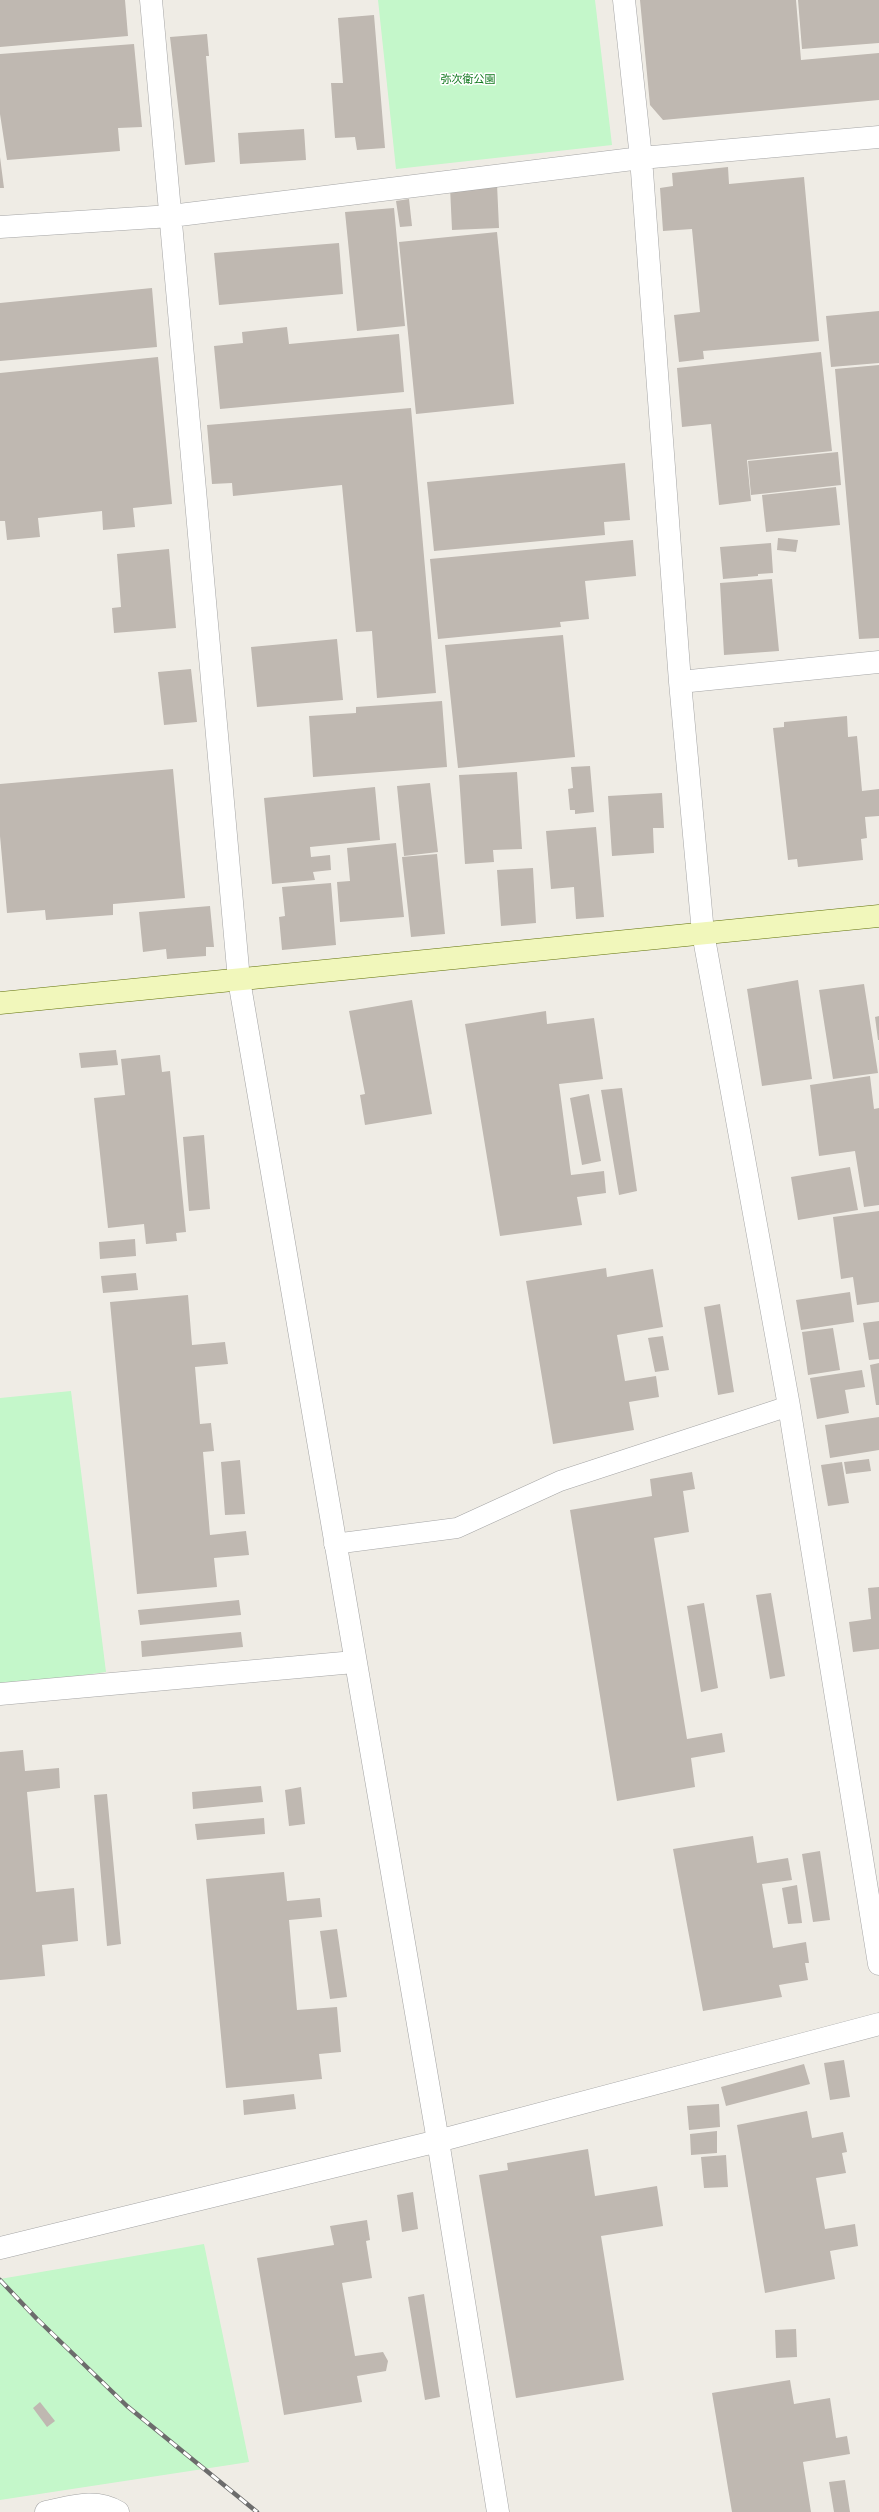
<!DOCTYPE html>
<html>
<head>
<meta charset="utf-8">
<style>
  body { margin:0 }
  canvas { display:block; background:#efece5 }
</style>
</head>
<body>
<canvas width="879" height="2512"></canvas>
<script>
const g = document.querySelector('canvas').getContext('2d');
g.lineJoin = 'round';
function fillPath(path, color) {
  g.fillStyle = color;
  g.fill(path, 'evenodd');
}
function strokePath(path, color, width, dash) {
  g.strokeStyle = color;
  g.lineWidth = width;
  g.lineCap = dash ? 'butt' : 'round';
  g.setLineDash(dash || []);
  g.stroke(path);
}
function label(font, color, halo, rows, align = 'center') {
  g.font = font + ' Helvetica,"Noto Sans JP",sans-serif';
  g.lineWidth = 3;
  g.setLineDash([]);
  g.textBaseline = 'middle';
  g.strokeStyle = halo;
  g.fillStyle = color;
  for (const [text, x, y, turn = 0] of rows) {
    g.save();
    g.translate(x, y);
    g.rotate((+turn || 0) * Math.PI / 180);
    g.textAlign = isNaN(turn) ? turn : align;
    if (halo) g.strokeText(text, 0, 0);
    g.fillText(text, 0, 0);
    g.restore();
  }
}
fillPath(new Path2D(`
  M 378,0 L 595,0 L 612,145 L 396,169 Z
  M 71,1391 L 106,1672 L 0,1687 L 0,1398 Z
  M 204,2244 L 249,2462 L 0,2500 L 0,2279 Z`), '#c4f7ca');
fillPath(new Path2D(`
  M 0,0 L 125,0 L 128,36 L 0,47 Z
  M 640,0 L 796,0 L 801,60 L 879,53 L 879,100 L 663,120 L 650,105 Z
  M 798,0 L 879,0 L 879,43 L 802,49 Z
  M 374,15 L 385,148 L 357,150 L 355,137 L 335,138 L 331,83 L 343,83 L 338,18 Z
  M 207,34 L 209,56 L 206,56 L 215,162 L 185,165 L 170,37 Z
  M 134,44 L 142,127 L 118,128 L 120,151 L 7,160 L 0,114 L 0,54 Z
  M 304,129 L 306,160 L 240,164 L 238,133 Z
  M 0,157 L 4,188 L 0,188 Z
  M 728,167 L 729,184 L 804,177 L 819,341 L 703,351 L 704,359 L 679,362 L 674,315 L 700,312 L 692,229 L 663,231 L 660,188 L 673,186 L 672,173 Z
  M 497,184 L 499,228 L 452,230 L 450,187 Z
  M 409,199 L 412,226 L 400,227 L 396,201 Z
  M 394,208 L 405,326 L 357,331 L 345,212 Z
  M 497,232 L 514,404 L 416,414 L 399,242 Z
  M 339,243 L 343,294 L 219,305 L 214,253 Z
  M 152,288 L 157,347 L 0,361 L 0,303 Z
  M 879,311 L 879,363 L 831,367 L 826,316 Z
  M 287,327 L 289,344 L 399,334 L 404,392 L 220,409 L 214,346 L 243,343 L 242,332 Z
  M 821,352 L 832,451 L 747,460 L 751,501 L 719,505 L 711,424 L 682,427 L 677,368 Z
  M 158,357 L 172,504 L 133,508 L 135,527 L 103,530 L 102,511 L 38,518 L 40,537 L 7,540 L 5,521 L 0,521 L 0,373 Z
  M 879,365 L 879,638 L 859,639 L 835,369 Z
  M 411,408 L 436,693 L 377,698 L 372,631 L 356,632 L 342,485 L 233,496 L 232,483 L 212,484 L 207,425 Z
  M 838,452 L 841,485 L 751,495 L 748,461 Z
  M 625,463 L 630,520 L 604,522 L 605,535 L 434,551 L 427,482 Z
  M 836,487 L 840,525 L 766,532 L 762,495 Z
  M 778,538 L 798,540 L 796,552 L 777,550 Z
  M 633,540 L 636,576 L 585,581 L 589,619 L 560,622 L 561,627 L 438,639 L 430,559 Z
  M 771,543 L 773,573 L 758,574 L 758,576 L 723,579 L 720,547 Z
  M 169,549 L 176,628 L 114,633 L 112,608 L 121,607 L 117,554 Z
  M 772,579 L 779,651 L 724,655 L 720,583 Z
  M 563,635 L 575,757 L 458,768 L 445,645 Z
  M 337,639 L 343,700 L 257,707 L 251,647 Z
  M 191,669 L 197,722 L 164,725 L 158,672 Z
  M 442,701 L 447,767 L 313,777 L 309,716 L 356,713 L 356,707 Z
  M 847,716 L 848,737 L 857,736 L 862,791 L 879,789 L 879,816 L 865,817 L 867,838 L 861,839 L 863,860 L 798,867 L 797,859 L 788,860 L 773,728 L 784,727 L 784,722 Z
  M 590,766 L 594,812 L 575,814 L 575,810 L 570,810 L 568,789 L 573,788 L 571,767 Z
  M 173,769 L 185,898 L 113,904 L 113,915 L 46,920 L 45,910 L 7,913 L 0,836 L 0,784 Z
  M 517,772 L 522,849 L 493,850 L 494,862 L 465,864 L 459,775 Z
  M 430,783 L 438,852 L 404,856 L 397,786 Z
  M 375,787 L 380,840 L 310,847 L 311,857 L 330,855 L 331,870 L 313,872 L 315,880 L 272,884 L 264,798 Z
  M 662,793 L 664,828 L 653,828 L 654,853 L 612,856 L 608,796 Z
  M 596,827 L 604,917 L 576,919 L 574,887 L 551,889 L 546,831 Z
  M 396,843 L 404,917 L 340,922 L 337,882 L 350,881 L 347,848 Z
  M 437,854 L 445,934 L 411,937 L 402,857 Z
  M 533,868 L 536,923 L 501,926 L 497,870 Z
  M 331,883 L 336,945 L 282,950 L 279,917 L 285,916 L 282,887 Z
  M 210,906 L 214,947 L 206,947 L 206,956 L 167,959 L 166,949 L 143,952 L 139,912 Z
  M 798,980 L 812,1079 L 762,1086 L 747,989 Z
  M 864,984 L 878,1073 L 833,1079 L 819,990 Z
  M 412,1000 L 432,1114 L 365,1125 L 360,1095 L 365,1094 L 349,1011 Z
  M 546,1011 L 547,1024 L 594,1018 L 603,1079 L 559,1084 L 571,1175 L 604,1171 L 606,1193 L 577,1197 L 582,1225 L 500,1236 L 465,1024 Z
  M 879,1016 L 879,1040 L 878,1040 L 875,1017 Z
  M 116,1050 L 118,1065 L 81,1068 L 79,1053 Z
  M 160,1055 L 162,1072 L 170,1071 L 186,1232 L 176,1233 L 177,1241 L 146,1244 L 144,1224 L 108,1228 L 94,1098 L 125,1095 L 121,1059 Z
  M 870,1076 L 874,1109 L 879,1108 L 879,1205 L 864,1207 L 855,1151 L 819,1156 L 810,1085 Z
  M 622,1088 L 637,1191 L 619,1195 L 601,1090 Z
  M 589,1094 L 601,1161 L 582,1165 L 570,1098 Z
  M 204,1135 L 210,1209 L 189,1211 L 183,1137 Z
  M 850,1167 L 858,1210 L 798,1220 L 791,1177 Z
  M 879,1211 L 879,1302 L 857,1305 L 853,1277 L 841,1279 L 833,1217 Z
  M 135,1239 L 136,1256 L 100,1259 L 99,1242 Z
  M 606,1268 L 607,1277 L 653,1269 L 663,1327 L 617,1335 L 625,1381 L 656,1376 L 659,1397 L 629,1402 L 634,1430 L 553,1444 L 526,1281 Z
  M 136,1273 L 138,1290 L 103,1293 L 101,1276 Z
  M 850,1292 L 854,1322 L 801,1330 L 796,1300 Z
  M 188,1295 L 192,1345 L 225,1342 L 228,1364 L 195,1367 L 200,1424 L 211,1423 L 214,1451 L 203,1452 L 210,1535 L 246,1531 L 249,1555 L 214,1558 L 217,1587 L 137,1594 L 110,1302 Z
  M 720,1304 L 734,1392 L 718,1395 L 704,1307 Z
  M 879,1321 L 879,1359 L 869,1360 L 863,1323 Z
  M 833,1328 L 840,1370 L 808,1375 L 802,1332 Z
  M 663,1336 L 669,1370 L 655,1372 L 648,1338 Z
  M 879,1363 L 879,1405 L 876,1405 L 870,1365 Z
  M 862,1370 L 865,1387 L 845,1390 L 849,1413 L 817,1419 L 810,1378 Z
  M 879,1417 L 879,1450 L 830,1458 L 825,1425 Z
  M 869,1459 L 871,1471 L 846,1474 L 844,1462 Z
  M 240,1460 L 245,1514 L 225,1515 L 221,1462 Z
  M 842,1462 L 849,1503 L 828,1506 L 821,1465 Z
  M 692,1472 L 695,1489 L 683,1491 L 689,1532 L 654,1538 L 687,1739 L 722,1733 L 725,1752 L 691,1758 L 695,1787 L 617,1801 L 570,1510 L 652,1496 L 650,1479 Z
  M 879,1587 L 879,1649 L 853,1652 L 849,1622 L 871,1619 L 868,1588 Z
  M 771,1593 L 785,1676 L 770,1679 L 756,1595 Z
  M 239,1600 L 241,1615 L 140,1625 L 138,1610 Z
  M 704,1603 L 718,1688 L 701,1692 L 687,1606 Z
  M 241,1632 L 243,1647 L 142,1657 L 141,1641 Z
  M 23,1750 L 25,1771 L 59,1768 L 60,1788 L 27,1792 L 36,1892 L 74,1888 L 78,1941 L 42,1945 L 45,1976 L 0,1980 L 0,1752 Z
  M 261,1786 L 263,1802 L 193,1809 L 192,1792 Z
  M 301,1787 L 305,1824 L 289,1826 L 285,1790 Z
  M 107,1794 L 121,1944 L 107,1946 L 94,1795 Z
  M 264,1818 L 265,1834 L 197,1840 L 195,1824 Z
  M 753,1836 L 757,1863 L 788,1858 L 792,1880 L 762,1884 L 773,1948 L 806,1942 L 809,1963 L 805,1963 L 808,1980 L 779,1985 L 782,1997 L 703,2011 L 673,1849 Z
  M 820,1851 L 830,1920 L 813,1922 L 802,1854 Z
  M 284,1872 L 287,1901 L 320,1898 L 322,1917 L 289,1920 L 297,2010 L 337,2007 L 341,2052 L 319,2054 L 322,2079 L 226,2088 L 206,1879 Z
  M 797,1885 L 802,1923 L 788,1924 L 782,1888 Z
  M 337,1929 L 347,1997 L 330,1999 L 320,1931 Z
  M 844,2060 L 850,2097 L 830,2100 L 824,2063 Z
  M 804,2064 L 810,2084 L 726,2106 L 721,2087 Z
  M 294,2094 L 296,2109 L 244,2115 L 243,2100 Z
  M 719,2104 L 720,2127 L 689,2130 L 687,2106 Z
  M 807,2111 L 812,2138 L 843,2132 L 847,2152 L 842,2153 L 846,2173 L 816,2178 L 825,2229 L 855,2224 L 858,2246 L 830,2251 L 835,2279 L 765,2293 L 737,2125 Z
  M 717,2131 L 717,2153 L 691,2155 L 690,2134 Z
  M 588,2149 L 595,2196 L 657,2186 L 663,2226 L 601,2236 L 624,2380 L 516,2398 L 479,2175 L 508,2170 L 507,2163 Z
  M 726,2155 L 728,2187 L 704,2188 L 701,2157 Z
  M 413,2192 L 418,2229 L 402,2232 L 397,2195 Z
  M 367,2220 L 370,2240 L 366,2241 L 372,2278 L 342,2283 L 355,2356 L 383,2352 L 388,2361 L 386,2371 L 357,2376 L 362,2402 L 284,2415 L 257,2258 L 334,2245 L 330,2226 Z
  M 424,2294 L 440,2397 L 425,2400 L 408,2297 Z
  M 796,2329 L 797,2357 L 776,2358 L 775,2330 Z
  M 790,2380 L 794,2404 L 830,2398 L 836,2438 L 847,2436 L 850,2454 L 803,2462 L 811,2512 L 732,2512 L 712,2393 Z
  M 40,2402 L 55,2421 L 47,2427 L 33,2408 Z
  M 845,2480 L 850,2512 L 834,2512 L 829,2482 Z`), '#bfb8b1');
const lane = new Path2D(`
  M 334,1544 L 457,1528 L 560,1481 L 789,1406`);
const street = new Path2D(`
  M 151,0 L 239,980 L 438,2141 L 498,2512
  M 624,0 L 641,158 L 680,682 L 703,933 L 789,1406 L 879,1964
  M 0,227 L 171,216 L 641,158 L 879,137
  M 680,682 L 879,662
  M 0,1694 L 354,1662
  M 0,2248 L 438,2141 L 879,2024
  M 46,2512 C 71,2507 95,2498 118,2512`);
const secondary = new Path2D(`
  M 0,1003 L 879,916`);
strokePath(lane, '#a5a5a5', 21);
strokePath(street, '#a5a5a5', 23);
strokePath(secondary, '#61710a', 23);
strokePath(lane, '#fff', 20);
strokePath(street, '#fff', 22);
strokePath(secondary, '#f1f7bb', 22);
const rail = new Path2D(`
  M 0,2280 L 37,2319 L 127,2406 L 257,2512`);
strokePath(rail, '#6c6c6c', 4.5);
strokePath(rail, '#fff', 3, [9]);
label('11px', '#10781e', '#fff', [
  ["弥次衛公園",468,80]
]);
</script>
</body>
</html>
